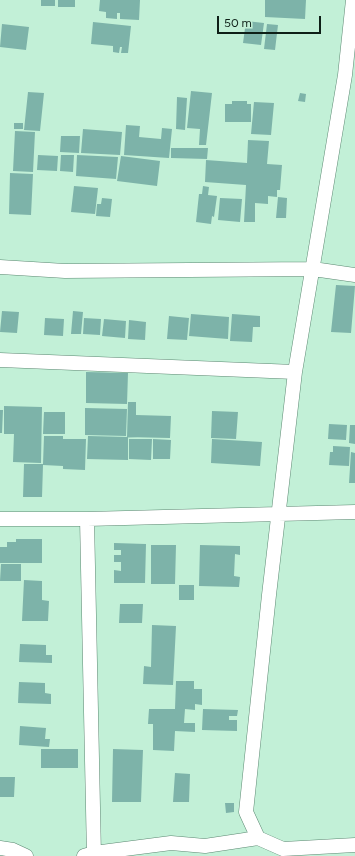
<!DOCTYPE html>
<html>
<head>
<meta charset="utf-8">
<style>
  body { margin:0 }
  #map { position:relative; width:355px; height:856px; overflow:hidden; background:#c2f0d7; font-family:Figtree,sans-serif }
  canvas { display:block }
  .scale { position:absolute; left:217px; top:16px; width:104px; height:18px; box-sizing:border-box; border:2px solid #0e1f17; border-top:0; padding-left:5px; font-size:12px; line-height:14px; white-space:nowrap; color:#0e1f17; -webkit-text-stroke:3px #c2f0d7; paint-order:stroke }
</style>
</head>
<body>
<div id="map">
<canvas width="355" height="856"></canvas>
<div class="scale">50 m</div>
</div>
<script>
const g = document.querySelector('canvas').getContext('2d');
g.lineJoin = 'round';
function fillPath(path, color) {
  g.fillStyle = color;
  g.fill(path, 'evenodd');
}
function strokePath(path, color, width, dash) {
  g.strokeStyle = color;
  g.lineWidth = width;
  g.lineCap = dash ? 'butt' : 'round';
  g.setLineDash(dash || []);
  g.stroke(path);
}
fillPath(new Path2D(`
  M 41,0 L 55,0 L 55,6 L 41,6 Z
  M 58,0 L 75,0 L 75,7 L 58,7 Z
  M 100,0 L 140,0 L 139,20 L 120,19 L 120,13 L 117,13 L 117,19 L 106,18 L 106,12 L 99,11 Z
  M 265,0 L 306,0 L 305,19 L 265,17 Z
  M 246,21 L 264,23 L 261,45 L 243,43 Z
  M 93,22 L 131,26 L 128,53 L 121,53 L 122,47 L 120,47 L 119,53 L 113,52 L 113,46 L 91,44 Z
  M 2,24 L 29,27 L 26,50 L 0,47 Z
  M 267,24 L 278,25 L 275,50 L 264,49 Z
  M 191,91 L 212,93 L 206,145 L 199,145 L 200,129 L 187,128 Z
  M 28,92 L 44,93 L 40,131 L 24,130 Z
  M 300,93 L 306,94 L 305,102 L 298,101 Z
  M 177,97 L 187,98 L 185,130 L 176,129 Z
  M 232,101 L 247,101 L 247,104 L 251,104 L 251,122 L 225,122 L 225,104 L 232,104 Z
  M 254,102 L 274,103 L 271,135 L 251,134 Z
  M 14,123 L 23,123 L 23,129 L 14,129 Z
  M 126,125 L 140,126 L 139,137 L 161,139 L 162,128 L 172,129 L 169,158 L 124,155 Z
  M 83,129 L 122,132 L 120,155 L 81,153 Z
  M 15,131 L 35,132 L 33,172 L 13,171 Z
  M 61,136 L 80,136 L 79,153 L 60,152 Z
  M 248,140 L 269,141 L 267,164 L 282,165 L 280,190 L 277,190 L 277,197 L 268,196 L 268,204 L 255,203 L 255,222 L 244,222 L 246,185 L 205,182 L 206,160 L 247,163 Z
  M 171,148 L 208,148 L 207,159 L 171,158 Z
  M 38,155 L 58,156 L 57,171 L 37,170 Z
  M 61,155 L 74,155 L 73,172 L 60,171 Z
  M 77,155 L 118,157 L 116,179 L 76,176 Z
  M 121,156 L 160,161 L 157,186 L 117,181 Z
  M 10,173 L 33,174 L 31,215 L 9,214 Z
  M 74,186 L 98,188 L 95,214 L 71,212 Z
  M 203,186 L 209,187 L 208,195 L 217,196 L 214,217 L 212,216 L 211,224 L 196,222 L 199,194 L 202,194 Z
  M 278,197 L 287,198 L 286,218 L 276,218 Z
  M 102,198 L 112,199 L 110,217 L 96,216 L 97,204 L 101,204 Z
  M 220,198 L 242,199 L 240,222 L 218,220 Z
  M 336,285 L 355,286 L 351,333 L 331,332 Z
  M 2,311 L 19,312 L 17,333 L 0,332 Z
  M 73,311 L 83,312 L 81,334 L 71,334 Z
  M 191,314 L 229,317 L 228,339 L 189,336 Z
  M 232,314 L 260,316 L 260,327 L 253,327 L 252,342 L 230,341 Z
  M 169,316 L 189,318 L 187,340 L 167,339 Z
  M 45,318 L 64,319 L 63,336 L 44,335 Z
  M 84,318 L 101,319 L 100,335 L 83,334 Z
  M 104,319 L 126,321 L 125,338 L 102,336 Z
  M 129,320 L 146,322 L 145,340 L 128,339 Z
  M 86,372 L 128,373 L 127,404 L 86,403 Z
  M 128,402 L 136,402 L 136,415 L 171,416 L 170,438 L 127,437 Z
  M 4,406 L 42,407 L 41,463 L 13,462 L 14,434 L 4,434 Z
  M 85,408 L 127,409 L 126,436 L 85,435 Z
  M 0,410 L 3,410 L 2,433 L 0,433 Z
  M 212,411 L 238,412 L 236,439 L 211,438 Z
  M 44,412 L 65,412 L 65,434 L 43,434 Z
  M 329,424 L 347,425 L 346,440 L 328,439 Z
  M 350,425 L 355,425 L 355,444 L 349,443 Z
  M 44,436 L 63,436 L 63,439 L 86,439 L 85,470 L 63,469 L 63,466 L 43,465 L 42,497 L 23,497 L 24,464 L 43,464 Z
  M 88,436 L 128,437 L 128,460 L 87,459 Z
  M 129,439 L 152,439 L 151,460 L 129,459 Z
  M 153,439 L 171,440 L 170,459 L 153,459 Z
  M 212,439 L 262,442 L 260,466 L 211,463 Z
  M 333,446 L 350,447 L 349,466 L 329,465 L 330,452 L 333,452 Z
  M 351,452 L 355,453 L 355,483 L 349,483 Z
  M 16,539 L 42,539 L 42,563 L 0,563 L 0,547 L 7,547 L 7,542 L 16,542 Z
  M 114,543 L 146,544 L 145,583 L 114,583 L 114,570 L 121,571 L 121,562 L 114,562 L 114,555 L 121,555 L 121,550 L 114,550 Z
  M 151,545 L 176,545 L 175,584 L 151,584 Z
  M 200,545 L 240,546 L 240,555 L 235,554 L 234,576 L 240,577 L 239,587 L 199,586 Z
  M 1,564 L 21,564 L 21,581 L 0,581 Z
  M 24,580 L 42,581 L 42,600 L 49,601 L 48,621 L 22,621 Z
  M 179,585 L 194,585 L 194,600 L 179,600 Z
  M 120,604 L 143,604 L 142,623 L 119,623 Z
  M 152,625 L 176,626 L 173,685 L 143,684 L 144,666 L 151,667 Z
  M 20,644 L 46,645 L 46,655 L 52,655 L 52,663 L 19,662 Z
  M 176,681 L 194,681 L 194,689 L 202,689 L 202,705 L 195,704 L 195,710 L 185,709 L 184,723 L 195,723 L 195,732 L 175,731 L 174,751 L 153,750 L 153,724 L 148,724 L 149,709 L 175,709 Z
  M 19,682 L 45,683 L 45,693 L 51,694 L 51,704 L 18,703 Z
  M 203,709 L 238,710 L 237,716 L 229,716 L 229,720 L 237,720 L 237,731 L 202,730 Z
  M 20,726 L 46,728 L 45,739 L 50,739 L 49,747 L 19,745 Z
  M 41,749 L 78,749 L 78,768 L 41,768 Z
  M 113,749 L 143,750 L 141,802 L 112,802 Z
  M 175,773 L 190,774 L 189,802 L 173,802 Z
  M 0,777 L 15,777 L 14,797 L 0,797 Z
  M 225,803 L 234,803 L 234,812 L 226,813 Z`), '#7db3a9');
const minor = new Path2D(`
  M 0,267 L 65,271 L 313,269 L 355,275
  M 0,360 L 295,372
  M 0,519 L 87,519 L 355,512
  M 87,519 L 94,856
  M 258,838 L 246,812 L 269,595 L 295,372 L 345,75 L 353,0
  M 0,848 L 13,850 L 26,856
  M 84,856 L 94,853 L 171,843 L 205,846 L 258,838 L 283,849 L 355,845`);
strokePath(minor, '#5c8872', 15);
strokePath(minor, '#fff', 14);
</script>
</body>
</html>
